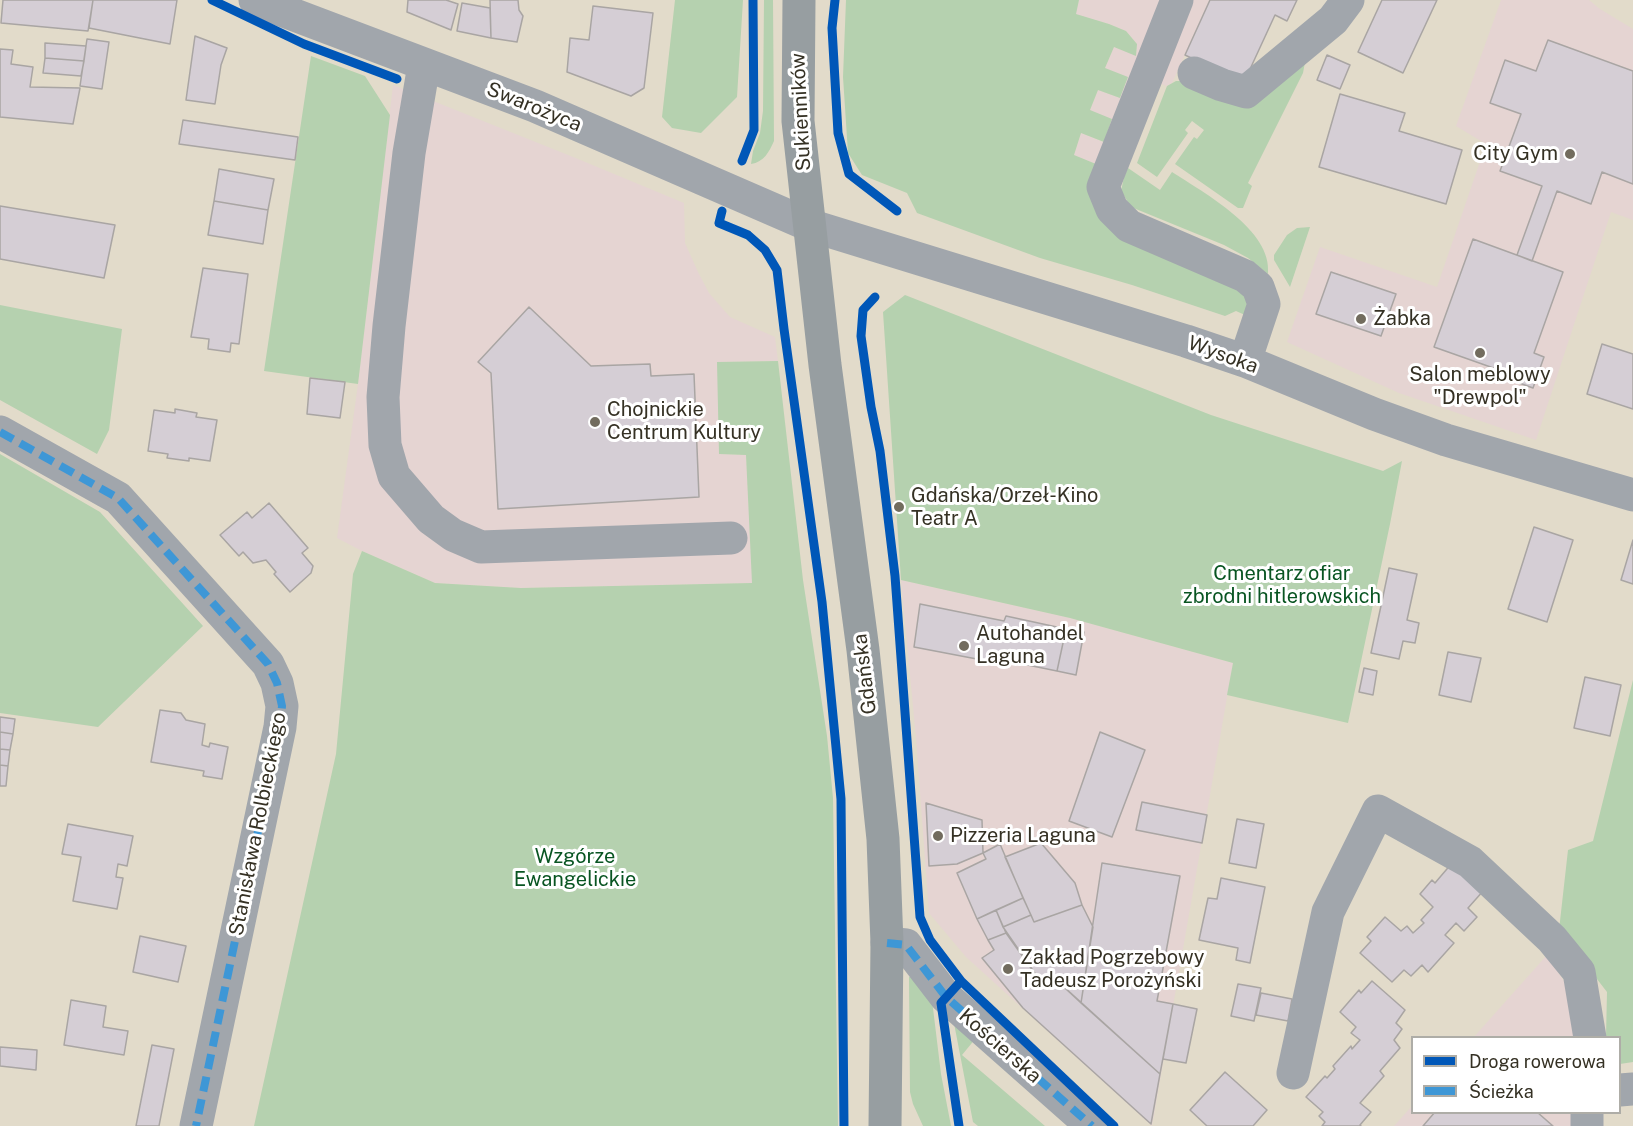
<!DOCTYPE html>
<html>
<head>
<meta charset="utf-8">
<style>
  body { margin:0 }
  #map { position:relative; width:1633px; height:1126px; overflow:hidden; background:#e2dbca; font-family:"Public Sans",sans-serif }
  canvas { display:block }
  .legend { position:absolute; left:1411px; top:1036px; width:210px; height:78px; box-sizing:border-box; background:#fff; border:2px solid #aeada7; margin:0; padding:8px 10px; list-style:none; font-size:18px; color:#353124 }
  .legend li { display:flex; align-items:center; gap:12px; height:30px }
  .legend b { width:30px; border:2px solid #aeada7 }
</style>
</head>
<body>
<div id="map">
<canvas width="1633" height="1126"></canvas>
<ul class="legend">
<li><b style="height:8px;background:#0057b8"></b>Droga rowerowa</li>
<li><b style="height:8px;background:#3e97d6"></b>Ścieżka</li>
</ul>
</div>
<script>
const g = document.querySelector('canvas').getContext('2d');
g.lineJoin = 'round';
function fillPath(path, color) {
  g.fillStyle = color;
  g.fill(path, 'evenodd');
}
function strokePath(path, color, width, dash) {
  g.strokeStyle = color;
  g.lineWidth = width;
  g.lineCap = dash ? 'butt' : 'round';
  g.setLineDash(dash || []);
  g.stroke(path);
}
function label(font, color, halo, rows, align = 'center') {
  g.font = font + ' "Public Sans",sans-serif';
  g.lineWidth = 6;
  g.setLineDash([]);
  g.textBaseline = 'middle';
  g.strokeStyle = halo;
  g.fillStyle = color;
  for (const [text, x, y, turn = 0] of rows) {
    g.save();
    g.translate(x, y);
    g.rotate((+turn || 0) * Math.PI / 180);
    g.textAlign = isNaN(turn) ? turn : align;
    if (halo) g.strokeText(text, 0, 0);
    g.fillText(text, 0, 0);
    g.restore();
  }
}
fillPath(new Path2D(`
  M 1079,0 L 1210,0 L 1172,83 L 1167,86 L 1161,84 L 1124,177 L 1074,155 L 1081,133 L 1103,142 L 1090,110 L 1098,90 L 1120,98 L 1105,68 L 1114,47 L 1136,55 L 1137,44 L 1126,31 L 1109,24 L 1075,14 Z
  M 1501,0 L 1589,0 L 1600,9 L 1633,29 L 1633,220 L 1611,212 L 1536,440 L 1399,393 L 1287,342 L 1320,247 L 1437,287 L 1486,144 L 1456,126 Z
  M 393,85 L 578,159 L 684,203 L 685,243 L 698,272 L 709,293 L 730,317 L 775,337 L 778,361 L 718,362 L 719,454 L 746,455 L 753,583 L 521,588 L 435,583 L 362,551 L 337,538 L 358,384 Z
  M 901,580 L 1070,618 L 1233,663 L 1152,1126 L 966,957 L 929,913 L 916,738 Z
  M 1547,955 L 1567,986 L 1577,1037 L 1473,1038 Z
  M 1412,1106 L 1412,1112 L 1574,1113 L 1573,1126 L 1394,1126 Z`), '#e5d4d2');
fillPath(new Path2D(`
  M 675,0 L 743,0 L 737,97 L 701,133 L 672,128 L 662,117 Z
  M 764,0 L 773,0 L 774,141 C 769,152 764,162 751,164 L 753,151 L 760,133 L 763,111 Z
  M 846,0 L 1079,0 L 1076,14 L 1109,24 L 1126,31 L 1137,44 L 1136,56 L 1114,47 L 1105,68 L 1128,77 L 1120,98 L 1098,90 L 1090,110 L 1112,119 L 1104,142 L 1081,133 L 1074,155 L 1096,164 L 1093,187 L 1244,294 L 1247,304 L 1245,315 L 1236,311 L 1225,316 L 1132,285 L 1040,258 L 917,213 L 907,193 L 862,175 L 848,153 L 843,77 Z
  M 311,56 L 365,76 L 390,115 L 358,384 L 264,371 Z
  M 1306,57 L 1303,73 L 1248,183 L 1252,186 L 1243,208 L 1238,208 L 1175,164 L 1194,137 L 1197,139 L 1204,130 L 1192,121 L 1185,130 L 1188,133 L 1157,177 L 1137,163 L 1167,86 L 1176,81 L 1190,81 Z
  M 1128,168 L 1160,190 L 1172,172 C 1204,193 1273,230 1268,274 L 1248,258 L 1224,245 L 1131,207 L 1121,191 L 1124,177 Z
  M 1310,227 L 1290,287 L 1274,260 L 1274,255 L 1287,235 L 1297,228 Z
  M 905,295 L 1211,415 L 1383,471 L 1402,461 L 1390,524 L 1348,723 L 1227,695 L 1233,663 L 1070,618 L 901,580 L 883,312 Z
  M 0,305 L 122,329 L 109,430 L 97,454 L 0,400 Z
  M 778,361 L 803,580 L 827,736 L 833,798 L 838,1126 L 254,1126 L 336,754 L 353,574 L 362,551 L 435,583 L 521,588 L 752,583 L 746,455 L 719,454 L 717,362 Z
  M 0,454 L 100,512 L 203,626 L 98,727 L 0,713 Z
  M 1633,680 L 1633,1062 L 1620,1064 L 1620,1038 L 1606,1037 L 1607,992 L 1559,930 L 1568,850 L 1593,841 Z
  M 915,975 L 932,1000 L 941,1074 L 951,1126 L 923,1126 L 913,1104 L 910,1092 L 909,977 Z
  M 953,1018 L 976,1038 L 962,1055 L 1045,1126 L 978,1126 L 973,1122 Z`), '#b5d1af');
const building = new Path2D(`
  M 3,0 L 93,0 L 88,31 L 1,23 Z
  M 93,0 L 177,0 L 170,44 L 89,28 Z
  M 408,0 L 446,0 L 458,4 L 451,30 L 407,12 Z
  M 490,0 L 518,0 L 519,10 L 523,16 L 517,42 L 491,38 Z
  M 1210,0 L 1297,0 L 1287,21 L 1275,15 L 1245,80 L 1241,82 L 1185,55 Z
  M 1382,0 L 1437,0 L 1403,73 L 1358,52 Z
  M 462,3 L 490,8 L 491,38 L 457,31 Z
  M 593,6 L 653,13 L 644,88 L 631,96 L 567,72 L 570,38 L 589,40 Z
  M 195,36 L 227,48 L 221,65 L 215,104 L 186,100 Z
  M 87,39 L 109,42 L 102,89 L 80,86 Z
  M 1548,40 L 1633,71 L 1633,184 L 1602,172 L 1591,204 L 1557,191 L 1532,261 L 1517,255 L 1542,186 L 1500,171 L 1521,114 L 1490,103 L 1505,60 L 1536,71 Z
  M 45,43 L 86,46 L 84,61 L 45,58 Z
  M 0,49 L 13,50 L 11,64 L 33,67 L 30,87 L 80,88 L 73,124 L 0,117 Z
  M 1327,55 L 1350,65 L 1340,89 L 1317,80 Z
  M 45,58 L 84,61 L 81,76 L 43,73 Z
  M 1340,94 L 1405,113 L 1399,131 L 1462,150 L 1446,204 L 1319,167 Z
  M 183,120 L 298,137 L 295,160 L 179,144 Z
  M 219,169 L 274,179 L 268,210 L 214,201 Z
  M 214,201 L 268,210 L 263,244 L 208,235 Z
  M 0,206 L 115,225 L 104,278 L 0,259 Z
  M 1473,239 L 1563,272 L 1534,353 L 1544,357 L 1533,388 L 1497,375 L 1499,370 L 1434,347 Z
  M 203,268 L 248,274 L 239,344 L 231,343 L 230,352 L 208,349 L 209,339 L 191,337 Z
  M 1331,272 L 1396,294 L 1381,336 L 1316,314 Z
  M 529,307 L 591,366 L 650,364 L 651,376 L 694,374 L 699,497 L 498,509 L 491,373 L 478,362 Z
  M 1602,344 L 1633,354 L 1633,409 L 1587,394 Z
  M 310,378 L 345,382 L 340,418 L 307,414 Z
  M 175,409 L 197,413 L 196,417 L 217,420 L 210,461 L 189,458 L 189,461 L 167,458 L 168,454 L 148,451 L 154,410 L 175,413 Z
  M 269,503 L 308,548 L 302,553 L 313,566 L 311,573 L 290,592 L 274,574 L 276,572 L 266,560 L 253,563 L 243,552 L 239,556 L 220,535 L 247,512 L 252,518 Z
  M 1534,527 L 1573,540 L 1547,622 L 1508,609 Z
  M 1633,540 L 1633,584 L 1621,580 Z
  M 1389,568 L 1417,574 L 1407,620 L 1419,623 L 1415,643 L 1403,641 L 1399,659 L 1371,653 Z
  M 920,604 L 1004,621 L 1006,616 L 1066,629 L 1057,671 L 1003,660 L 1003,664 L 914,647 Z
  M 1066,629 L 1084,632 L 1076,675 L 1057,671 Z
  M 1448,652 L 1481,658 L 1471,702 L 1439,695 Z
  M 1364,668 L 1377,671 L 1373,695 L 1359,692 Z
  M 1585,677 L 1621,685 L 1610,736 L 1574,728 Z
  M 160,710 L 181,713 L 186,720 L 205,724 L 202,745 L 209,747 L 210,743 L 228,747 L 222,779 L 203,776 L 204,771 L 151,762 Z
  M 0,717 L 15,719 L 13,734 L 0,732 Z
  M 0,732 L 13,734 L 10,750 L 0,749 Z
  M 1100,732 L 1145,750 L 1112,837 L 1069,821 Z
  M 0,749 L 10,750 L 8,766 L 0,765 Z
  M 0,765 L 8,766 L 6,786 L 0,786 Z
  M 1142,802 L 1207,815 L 1202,843 L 1136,830 Z
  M 926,803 L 982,820 L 983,853 L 957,864 L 929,866 Z
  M 1237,819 L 1264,824 L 1256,868 L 1229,863 Z
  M 68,824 L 133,836 L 127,866 L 118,864 L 116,877 L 123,878 L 117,909 L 73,901 L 81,857 L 62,854 Z
  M 1041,843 L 1075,883 L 1082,905 L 1034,922 L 1005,857 Z
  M 1000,844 L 1023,898 L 977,919 L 957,873 L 986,859 L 983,853 Z
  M 1102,863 L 1180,876 L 1157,1001 L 1173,1004 L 1160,1074 L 1081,1003 Z
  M 1452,863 L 1484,890 L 1468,908 L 1477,917 L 1464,931 L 1456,923 L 1445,935 L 1454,943 L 1428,972 L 1422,965 L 1411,976 L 1404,970 L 1392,982 L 1360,953 L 1371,941 L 1367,937 L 1385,917 L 1401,931 L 1407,926 L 1413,933 L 1424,923 L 1421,920 L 1433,907 L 1420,894 L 1432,880 L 1435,883 Z
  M 1221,878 L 1265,887 L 1250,963 L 1236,960 L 1238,948 L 1199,940 L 1208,898 L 1217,899 Z
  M 1023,898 L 1031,915 L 1003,927 L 996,910 Z
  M 1082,905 L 1093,927 L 1081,1003 L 1052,976 L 1043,985 L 1003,927 L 1031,915 L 1034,922 Z
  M 996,910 L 1006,933 L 988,940 L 977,919 Z
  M 1006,933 L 1043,985 L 1052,976 L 1160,1074 L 1151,1124 L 1023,1008 L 982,958 L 994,950 L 988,940 Z
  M 140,936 L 186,946 L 178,982 L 133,972 Z
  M 1372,981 L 1405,1010 L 1396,1023 L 1402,1029 L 1394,1040 L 1400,1048 L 1380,1071 L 1384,1076 L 1360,1103 L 1371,1112 L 1360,1125 L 1361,1126 L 1322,1126 L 1325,1122 L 1319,1116 L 1323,1112 L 1306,1097 L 1325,1076 L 1327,1078 L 1335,1069 L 1333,1066 L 1351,1046 L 1352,1049 L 1360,1040 L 1351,1033 L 1356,1027 L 1340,1012 L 1359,990 L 1361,993 Z
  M 1238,984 L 1261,988 L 1254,1021 L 1231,1016 Z
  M 1261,993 L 1292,999 L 1288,1021 L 1256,1015 Z
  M 71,1000 L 106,1006 L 103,1027 L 128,1031 L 124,1055 L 64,1045 Z
  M 1173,1004 L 1197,1009 L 1186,1063 L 1163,1059 Z
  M 152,1045 L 174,1049 L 159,1126 L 136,1126 Z
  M 0,1047 L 37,1050 L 36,1070 L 0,1066 Z
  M 1225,1072 L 1267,1110 L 1253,1126 L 1207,1126 L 1190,1110 Z
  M 1435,1112 L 1537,1112 L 1553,1126 L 1423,1126 Z`);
fillPath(building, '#d5ced5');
strokePath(building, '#a9a5a3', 1.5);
strokePath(new Path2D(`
  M 255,0 L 535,106 L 809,225 L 1186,341 L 1245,361 L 1374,414 L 1446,440 L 1633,495
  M 1177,0 L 1103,187 L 1112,209 L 1129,226 L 1245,276 L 1258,287 L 1264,304 L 1245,361
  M 424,65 L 409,153 L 389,326 L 383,397 L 385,445 L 394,476 L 431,519 L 453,535 L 481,547 L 731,538
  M 1194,73 L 1222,85 L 1246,92 L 1333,20 L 1348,0
  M 0,432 L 118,498 L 268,664 L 277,683 L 282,706 L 280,727 L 196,1126
  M 887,943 L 906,945 L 946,997 L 1092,1126
  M 1293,1073 L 1328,912 L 1378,811 L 1470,862 L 1552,939 L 1579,972 L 1590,1038
  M 1620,1090 L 1633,1089
  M 1587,1126 L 1587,1112`), '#a1a6ac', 33);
strokePath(new Path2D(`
  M 799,0 L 798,121 L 825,365 L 863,650 L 883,839 L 887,943 L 885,1126`), '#979ea1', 33);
strokePath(new Path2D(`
  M 0,432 L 118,498 L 268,664 L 277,683 L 282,706 L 280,727 L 196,1126
  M 887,943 L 906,945 L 946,997 L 1092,1126`), '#3e97d6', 8, [15, 8]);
strokePath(new Path2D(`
  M 212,0 L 304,44 L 397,79
  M 835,0 L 832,28 L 838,133 L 849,174 L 897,211
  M 742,161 L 754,130 L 753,0
  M 722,211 L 719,223 L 748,235 L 765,250 L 777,270 L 784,329 L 822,602 L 841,799 L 844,1126
  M 875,297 L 863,310 L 861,336 L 871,407 L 880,451 L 895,576 L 920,917 L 930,940 L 961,981 L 1114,1126
  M 959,1126 L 941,1003 L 961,981`), '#0057b8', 9);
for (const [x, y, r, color] of [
  [1570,154,6,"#726c5e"],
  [1361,319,6,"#726c5e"],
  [1480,353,6,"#726c5e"],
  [595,422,6,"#726c5e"],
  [899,507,6,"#726c5e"],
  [964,646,6,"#726c5e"],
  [938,836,6,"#726c5e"],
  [1008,969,6,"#726c5e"]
]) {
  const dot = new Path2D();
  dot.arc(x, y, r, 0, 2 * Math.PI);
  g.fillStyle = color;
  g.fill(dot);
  strokePath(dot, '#fff', 2);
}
label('20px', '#353124', '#fff', [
  ["Swarożyca",534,107,22],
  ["Sukienników",801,112,-93],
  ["Wysoka",1223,355,20],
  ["Gdańska",865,674,-97],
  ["Stanisława Rolbieckiego",258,824,-79],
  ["Kościerska",1000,1046,41]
]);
label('20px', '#353124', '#fff', [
  ["City Gym",1558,154,"right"],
  ["Żabka",1373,319],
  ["Salon meblowy",1480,375,"center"],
  ["\"Drewpol\"",1480,398,"center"],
  ["Chojnickie",607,410],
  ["Centrum Kultury",607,433],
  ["Gdańska/Orzeł-Kino",911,496],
  ["Teatr A",911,519],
  ["Autohandel",976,634],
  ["Laguna",976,657],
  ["Pizzeria Laguna",950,836],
  ["Zakład Pogrzebowy",1020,958],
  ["Tadeusz Porożyński",1020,981]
], 'left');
label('20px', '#095522', '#fff', [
  ["Cmentarz ofiar",1282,574],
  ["zbrodni hitlerowskich",1282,597],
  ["Wzgórze",575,857],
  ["Ewangelickie",575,880]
]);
</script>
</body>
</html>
